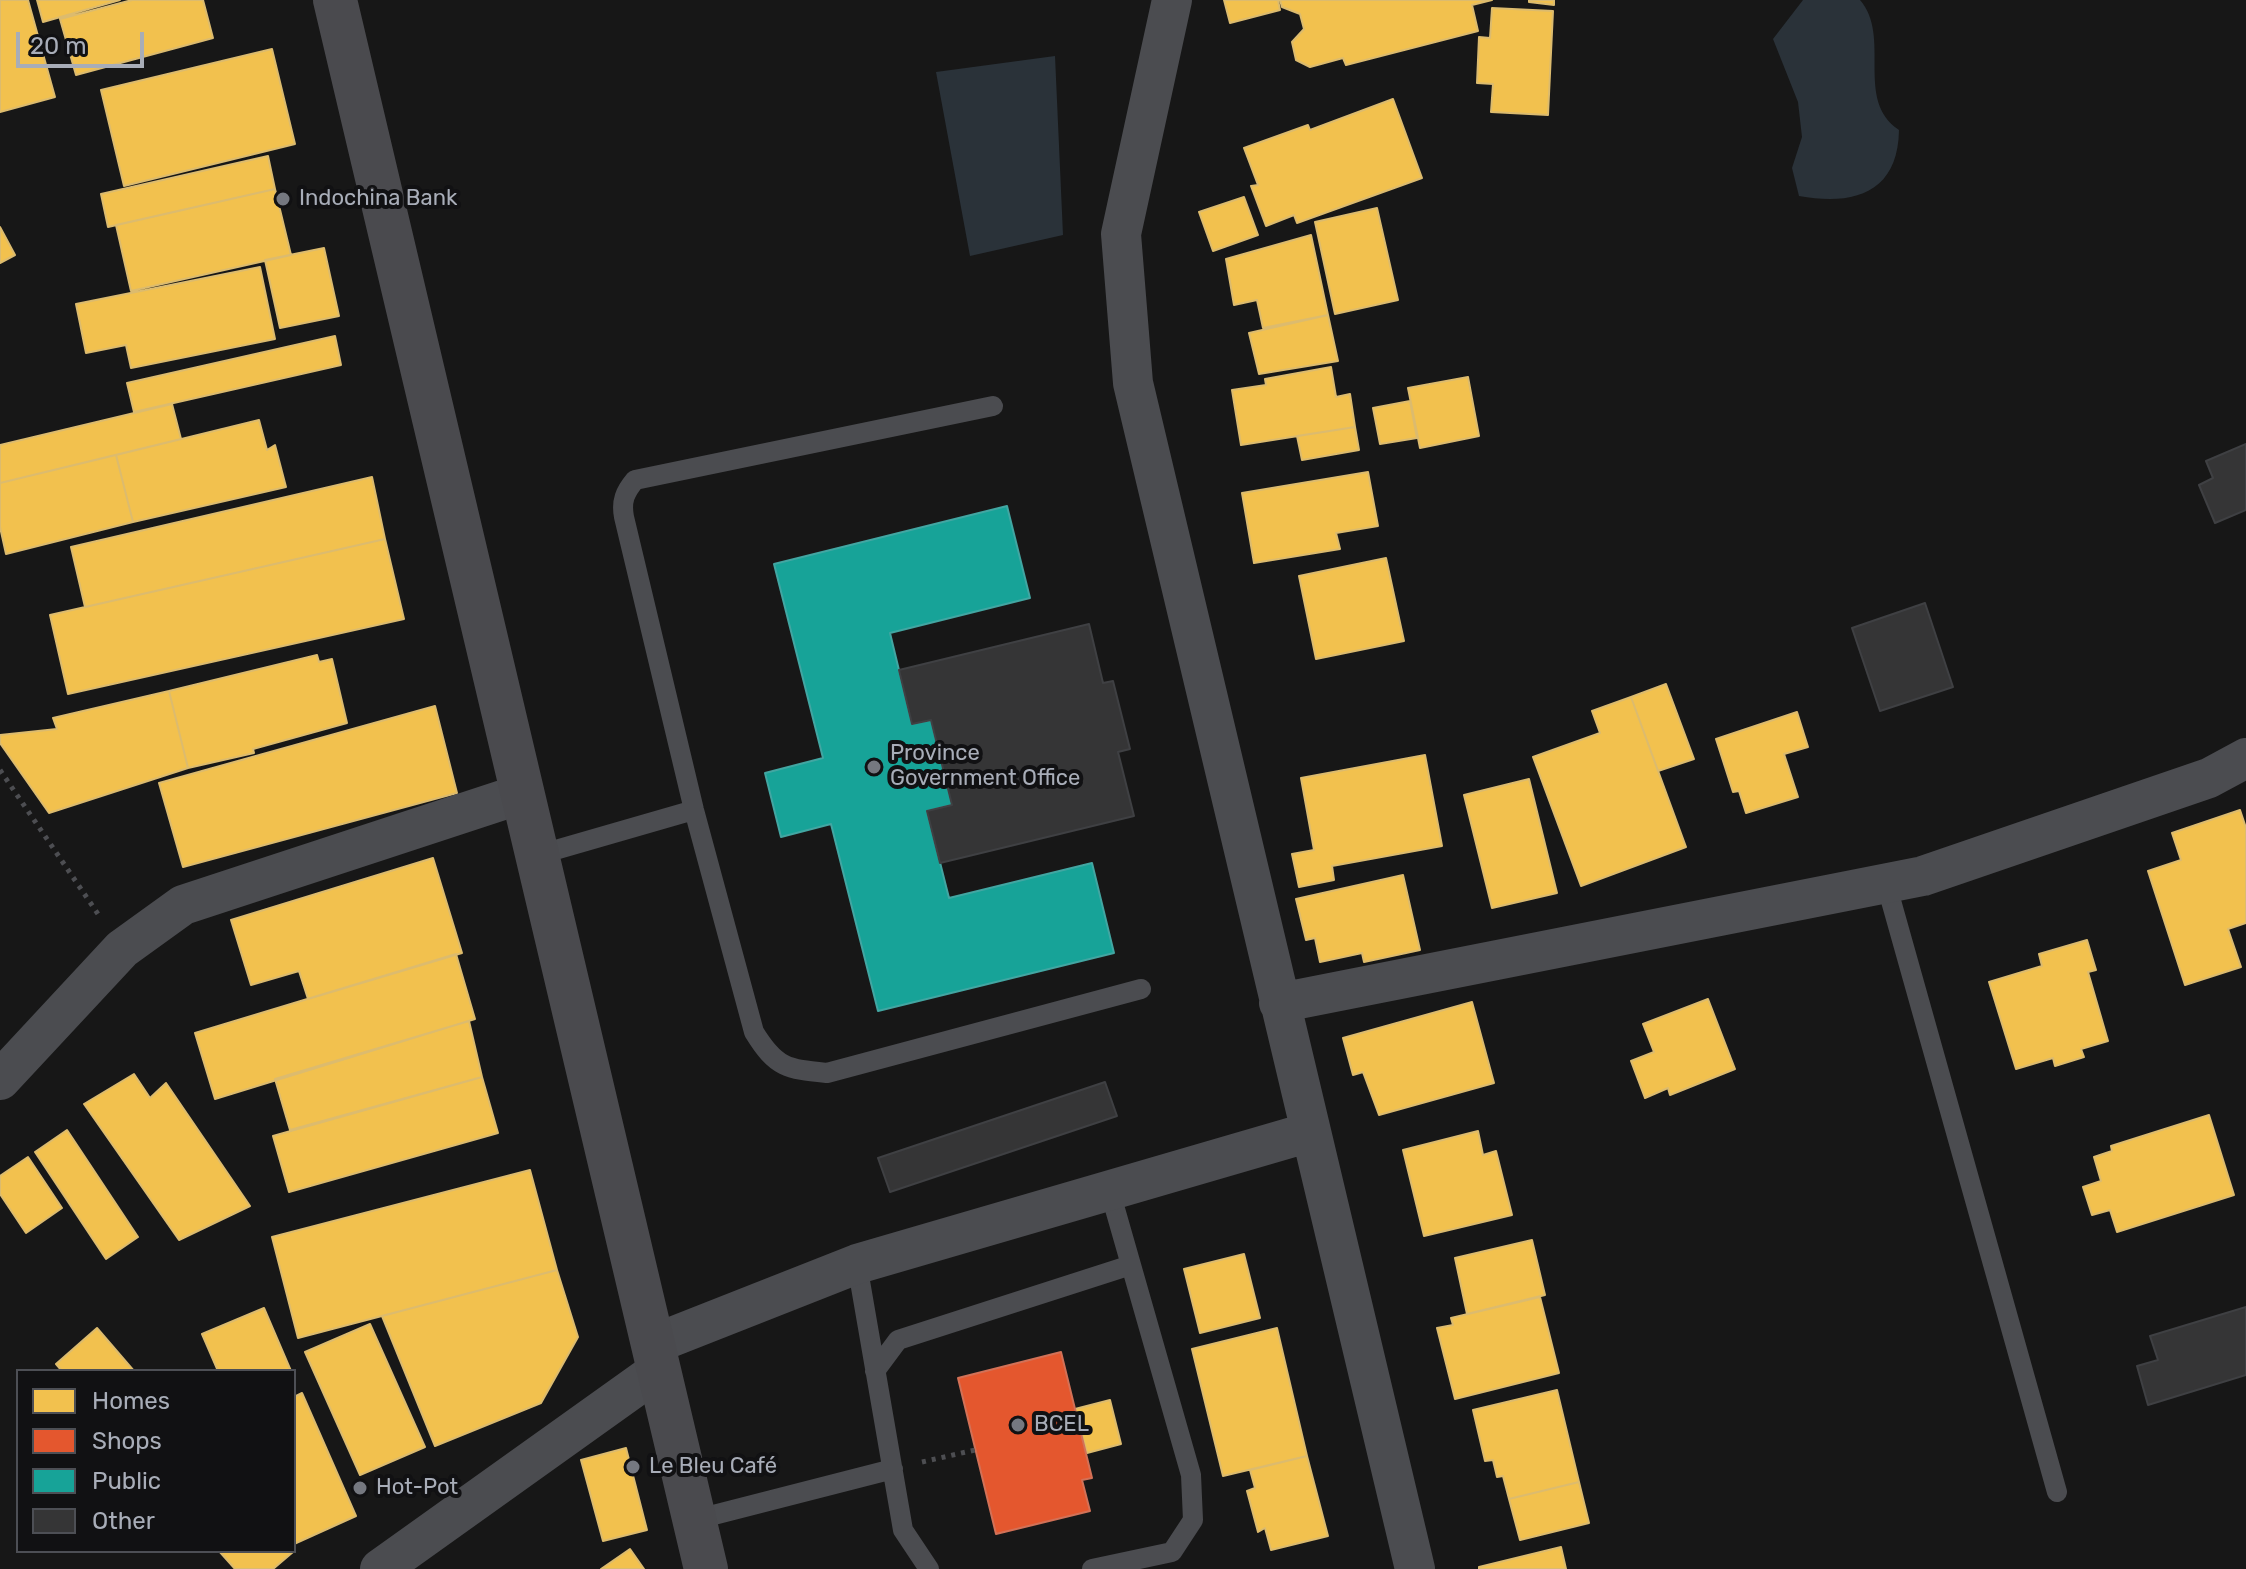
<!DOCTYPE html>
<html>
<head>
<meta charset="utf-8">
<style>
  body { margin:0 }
  #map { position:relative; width:2246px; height:1569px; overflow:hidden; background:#171717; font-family:Rubik,sans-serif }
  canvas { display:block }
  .legend { position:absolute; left:16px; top:1369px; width:280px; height:184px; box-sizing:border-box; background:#111113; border:2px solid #4d4f55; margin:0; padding:10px 14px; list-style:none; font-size:24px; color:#a8adb8 }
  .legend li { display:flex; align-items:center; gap:16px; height:40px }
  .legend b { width:40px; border:2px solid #4d4f55 }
  .scale { position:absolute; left:16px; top:32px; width:128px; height:36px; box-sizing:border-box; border:4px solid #a8adb8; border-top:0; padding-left:10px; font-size:24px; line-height:28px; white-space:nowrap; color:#a8adb8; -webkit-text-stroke:6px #111113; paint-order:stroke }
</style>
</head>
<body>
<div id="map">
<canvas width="2246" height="1569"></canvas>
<ul class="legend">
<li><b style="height:22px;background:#f2c14e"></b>Homes</li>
<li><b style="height:22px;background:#e4572e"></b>Shops</li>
<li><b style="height:22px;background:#17a398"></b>Public</li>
<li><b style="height:22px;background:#353536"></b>Other</li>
</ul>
<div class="scale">20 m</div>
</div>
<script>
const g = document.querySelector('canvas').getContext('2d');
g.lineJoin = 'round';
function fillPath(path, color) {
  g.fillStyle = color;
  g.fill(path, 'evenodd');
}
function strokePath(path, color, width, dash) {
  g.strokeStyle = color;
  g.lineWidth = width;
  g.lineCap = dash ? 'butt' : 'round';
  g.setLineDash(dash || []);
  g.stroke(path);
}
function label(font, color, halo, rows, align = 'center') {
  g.font = font + ' Rubik,sans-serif';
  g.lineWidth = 8;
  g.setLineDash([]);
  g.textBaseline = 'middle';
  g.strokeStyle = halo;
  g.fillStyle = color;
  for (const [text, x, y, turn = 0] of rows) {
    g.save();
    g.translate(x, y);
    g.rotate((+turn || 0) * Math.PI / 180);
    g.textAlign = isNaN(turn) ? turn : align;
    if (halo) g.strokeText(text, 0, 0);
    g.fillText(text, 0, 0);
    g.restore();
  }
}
fillPath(new Path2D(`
  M 1803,0 L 1860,0 C 1892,37 1854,100 1899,130 C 1898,193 1854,206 1799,196 L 1792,168 L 1802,137 L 1798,102 L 1773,39 Z
  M 1055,56 L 1063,235 L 970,256 L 936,72 Z`), '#2a3239');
const homes = new Path2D(`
  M 0,0 L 28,0 L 55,97 L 0,112 Z
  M 37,0 L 120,0 L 43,22 Z
  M 132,0 L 203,0 L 213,38 L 76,75 L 60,19 Z
  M 1224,0 L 1278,0 L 1280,10 L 1230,23 Z
  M 1280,0 L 1492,0 L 1472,5 L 1478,31 L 1346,65 L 1343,58 L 1310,67 L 1296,60 L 1292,42 L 1304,29 L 1300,14 L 1282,7 Z
  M 1529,0 L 1554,0 L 1554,5 L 1529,2 Z
  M 1492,8 L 1553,11 L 1548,115 L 1491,112 L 1493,84 L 1477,83 L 1479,37 L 1490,38 Z
  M 272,49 L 295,144 L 124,186 L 101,90 Z
  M 1393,99 L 1422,178 L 1297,223 L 1294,215 L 1266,226 L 1251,186 L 1258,185 L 1244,148 L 1308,125 L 1310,130 Z
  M 268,156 L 275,189 L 108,227 L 101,194 Z
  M 275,189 L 291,255 L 131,291 L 116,225 Z
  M 1244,197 L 1258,235 L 1213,251 L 1199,212 Z
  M 1377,208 L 1398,300 L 1335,314 L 1315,222 Z
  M 0,227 L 15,255 L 0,263 Z
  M 1311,235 L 1328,315 L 1263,328 L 1257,300 L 1234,305 L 1226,259 Z
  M 324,248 L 339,316 L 280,328 L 265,260 Z
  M 260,267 L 275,339 L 131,368 L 126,345 L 86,353 L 76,304 Z
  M 1328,315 L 1338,361 L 1259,374 L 1249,333 Z
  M 335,336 L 341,365 L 134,412 L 127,383 Z
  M 1331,367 L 1336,397 L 1350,394 L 1355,427 L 1241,445 L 1232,390 L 1266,385 L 1265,379 Z
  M 1468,377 L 1479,436 L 1420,448 L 1408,388 Z
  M 1410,401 L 1417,438 L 1380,444 L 1373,408 Z
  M 172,404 L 181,439 L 0,483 L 0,445 Z
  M 259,420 L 267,450 L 275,445 L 286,487 L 133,522 L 116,455 Z
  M 1355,427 L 1359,450 L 1302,460 L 1297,436 Z
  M 116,455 L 133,522 L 6,554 L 0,527 L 0,483 Z
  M 1368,472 L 1378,526 L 1336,533 L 1340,549 L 1254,563 L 1242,493 Z
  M 372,477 L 385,539 L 85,607 L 71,547 Z
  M 385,539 L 404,619 L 68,694 L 50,615 Z
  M 1386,558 L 1404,641 L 1316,659 L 1299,576 Z
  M 317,655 L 319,662 L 332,659 L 347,723 L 253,749 L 254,753 L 188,768 L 169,691 Z
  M 1666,684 L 1694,759 L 1658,771 L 1631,697 Z
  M 169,691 L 188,768 L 49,813 L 0,743 L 0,735 L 57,729 L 53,718 Z
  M 1631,697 L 1686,847 L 1581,886 L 1533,757 L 1600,733 L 1592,711 Z
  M 435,706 L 457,793 L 183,867 L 159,783 Z
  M 1797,712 L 1808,747 L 1784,754 L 1798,797 L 1746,813 L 1739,791 L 1733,792 L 1716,739 Z
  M 1425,755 L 1442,846 L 1332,866 L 1334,880 L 1299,887 L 1292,854 L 1314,850 L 1301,778 Z
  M 1529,779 L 1557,893 L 1492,908 L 1464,795 Z
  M 2240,810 L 2246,828 L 2246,923 L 2228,929 L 2241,967 L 2185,985 L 2148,871 L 2181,860 L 2172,833 Z
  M 433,858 L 462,953 L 308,999 L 299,971 L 251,985 L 231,920 Z
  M 1403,875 L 1420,950 L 1364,962 L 1362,953 L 1320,962 L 1315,938 L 1306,940 L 1296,899 Z
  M 2087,940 L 2096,970 L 2088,972 L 2108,1041 L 2081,1049 L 2084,1057 L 2055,1066 L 2053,1058 L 2016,1069 L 1989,982 L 2042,966 L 2039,954 Z
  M 456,954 L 475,1019 L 215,1099 L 195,1033 Z
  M 1708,999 L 1735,1069 L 1670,1095 L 1668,1088 L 1645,1098 L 1631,1061 L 1654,1052 L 1643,1024 Z
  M 1472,1002 L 1494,1083 L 1379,1115 L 1363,1072 L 1353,1075 L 1343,1038 Z
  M 469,1021 L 482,1077 L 290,1130 L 275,1079 Z
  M 134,1074 L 150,1098 L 166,1083 L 250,1206 L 179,1240 L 84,1104 Z
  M 482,1077 L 498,1133 L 289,1192 L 273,1136 Z
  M 2209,1115 L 2234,1195 L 2117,1232 L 2110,1210 L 2092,1215 L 2083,1187 L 2101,1181 L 2094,1157 L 2112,1151 L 2111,1146 Z
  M 67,1130 L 138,1237 L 106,1259 L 35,1152 Z
  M 1478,1131 L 1483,1155 L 1496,1151 L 1512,1215 L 1424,1236 L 1403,1150 Z
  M 28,1157 L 62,1208 L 26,1233 L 0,1194 L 0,1176 Z
  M 530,1170 L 557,1270 L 298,1338 L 272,1237 Z
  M 1532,1240 L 1545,1295 L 1467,1314 L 1455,1258 Z
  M 1244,1254 L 1260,1318 L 1200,1333 L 1184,1269 Z
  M 557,1270 L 578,1337 L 541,1403 L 435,1446 L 382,1316 Z
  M 1540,1297 L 1559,1373 L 1455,1399 L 1437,1328 L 1453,1325 L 1451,1318 Z
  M 264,1308 L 291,1371 L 218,1371 L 202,1334 Z
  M 370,1324 L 425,1447 L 360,1475 L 305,1352 Z
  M 97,1328 L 134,1371 L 62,1371 L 56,1364 Z
  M 1277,1328 L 1307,1456 L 1223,1476 L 1192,1349 Z
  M 1557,1390 L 1579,1482 L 1509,1499 L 1503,1476 L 1497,1477 L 1493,1460 L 1485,1461 L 1473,1410 Z
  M 302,1393 L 356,1516 L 294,1544 L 294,1397 Z
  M 1110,1400 L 1121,1444 L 1087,1453 L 1075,1409 Z
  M 626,1448 L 647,1530 L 603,1541 L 581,1460 Z
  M 1307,1456 L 1328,1536 L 1271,1550 L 1265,1528 L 1258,1532 L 1247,1491 L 1255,1488 L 1250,1470 Z
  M 1579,1482 L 1589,1523 L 1520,1540 L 1509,1499 Z
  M 1561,1547 L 1566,1569 L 1479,1569 L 1479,1567 Z
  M 630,1549 L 644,1569 L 601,1569 Z
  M 219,1551 L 292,1551 L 293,1552 L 273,1569 L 235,1569 Z`);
fillPath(homes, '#f2c14e');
strokePath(homes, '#dcbb6e', 2);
const shops = new Path2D(`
  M 1061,1352 L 1092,1478 L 1082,1480 L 1090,1511 L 996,1534 L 958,1378 Z`);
fillPath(shops, '#e4572e');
strokePath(shops, '#d27157', 2);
const public = new Path2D(`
  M 1007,506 L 1030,598 L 890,633 L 912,724 L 931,720 L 952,805 L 927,811 L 949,898 L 1092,863 L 1114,953 L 878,1011 L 831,824 L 781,837 L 765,773 L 823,758 L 774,564 Z`);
fillPath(public, '#17a398');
strokePath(public, '#42a6a2', 2);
const building = new Path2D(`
  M 2246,444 L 2246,510 L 2215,523 L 2199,485 L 2213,478 L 2206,461 Z
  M 1925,603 L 1953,687 L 1880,711 L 1852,628 Z
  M 1089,624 L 1103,683 L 1113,681 L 1130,749 L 1118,752 L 1134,816 L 940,863 L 927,811 L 952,805 L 931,720 L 912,724 L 899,670 Z
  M 1105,1082 L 1117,1116 L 890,1192 L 878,1158 Z
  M 2246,1307 L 2246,1375 L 2148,1405 L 2137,1366 L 2158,1360 L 2150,1336 Z`);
fillPath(building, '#353536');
strokePath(building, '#3f4043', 2);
strokePath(new Path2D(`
  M 0,770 L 98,914
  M 922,1462 L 975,1450`), '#4d4e52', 5, [4, 6]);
strokePath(new Path2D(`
  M 993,406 L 635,480 C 625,492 621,501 624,517 L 694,810 L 754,1032 C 776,1068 787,1069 827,1073 L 1141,989
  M 538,855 L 694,810
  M 1886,883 L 2057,1492
  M 857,1264 L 903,1530 L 929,1569
  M 875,1371 L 898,1340 L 1131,1265
  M 694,1520 L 893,1469
  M 1092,1569 L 1172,1552 L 1193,1520 L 1191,1475 L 1109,1188`), '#4b4c50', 20);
strokePath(new Path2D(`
  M 1172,0 L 1121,234 L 1133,383 L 1415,1569
  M 1279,1003 L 1923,876 L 2209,778 L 2246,758
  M 0,1080 L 122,949 L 183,905 L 524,793
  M 654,1344 L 857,1264 L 1310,1132
  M 380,1569 L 660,1369`), '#4b4c50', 40);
strokePath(new Path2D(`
  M 335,0 L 706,1569`), '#4a4a4e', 44);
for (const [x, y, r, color] of [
  [283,199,8,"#757880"],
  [874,767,8,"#757880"],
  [1018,1425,8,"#757880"],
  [633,1467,8,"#757880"],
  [360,1488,8,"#757880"]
]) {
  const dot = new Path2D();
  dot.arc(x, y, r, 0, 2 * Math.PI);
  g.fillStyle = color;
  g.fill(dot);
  strokePath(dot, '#111113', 3);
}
label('22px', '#a8adb8', '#111113', [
  ["Indochina Bank",299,199],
  ["Province",890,754],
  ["Government Office",890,779],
  ["BCEL",1034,1425],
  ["Le Bleu Café",649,1467],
  ["Hot-Pot",376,1488]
], 'left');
</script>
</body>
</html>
